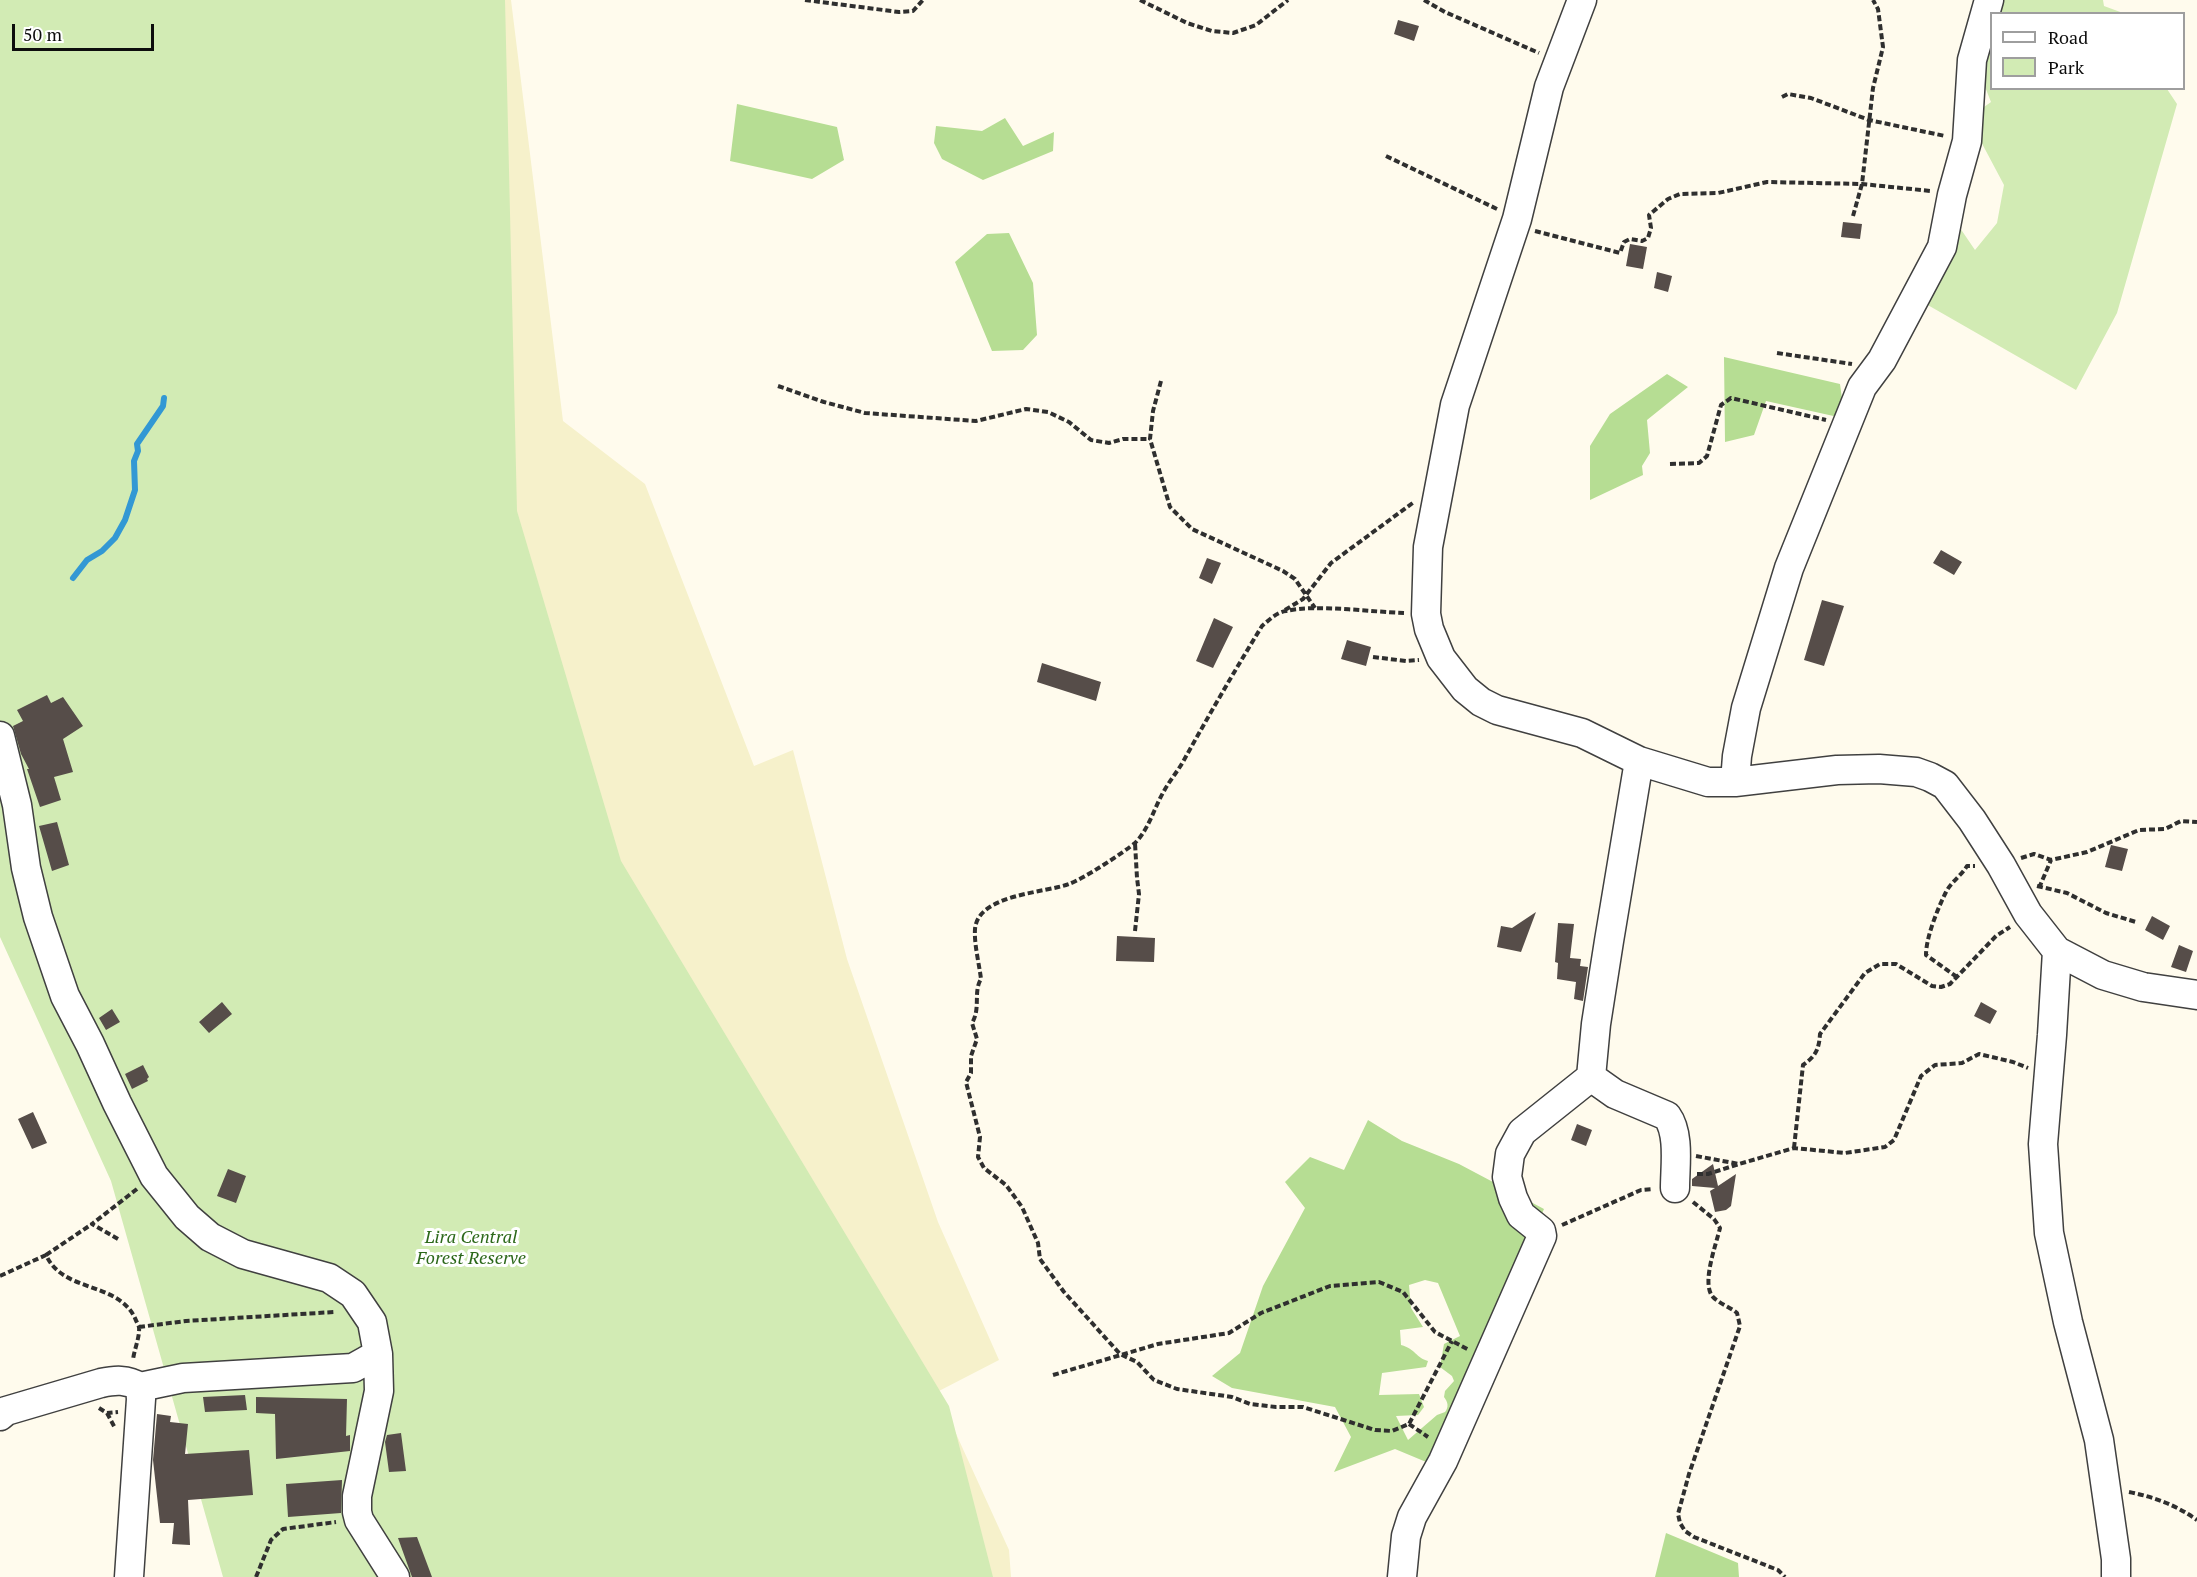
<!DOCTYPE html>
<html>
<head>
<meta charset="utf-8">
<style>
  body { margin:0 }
  #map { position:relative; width:2197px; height:1577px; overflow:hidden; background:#fffbed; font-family:"PT Serif",serif }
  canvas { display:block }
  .legend { position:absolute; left:1990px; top:12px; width:195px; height:78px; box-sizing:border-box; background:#fff; border:2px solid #9e9e9e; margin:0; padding:8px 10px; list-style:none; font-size:18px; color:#0d0d0d }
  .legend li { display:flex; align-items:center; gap:12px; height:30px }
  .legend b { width:30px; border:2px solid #9e9e9e }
  .scale { position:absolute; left:12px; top:24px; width:142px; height:27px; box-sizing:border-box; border:3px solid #0d0d0d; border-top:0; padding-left:8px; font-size:18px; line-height:21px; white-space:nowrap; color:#0d0d0d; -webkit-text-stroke:4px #fff; paint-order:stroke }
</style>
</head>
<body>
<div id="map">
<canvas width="2197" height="1577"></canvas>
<ul class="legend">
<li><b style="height:8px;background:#fff"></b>Road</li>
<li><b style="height:16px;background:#d2ebb4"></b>Park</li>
</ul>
<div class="scale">50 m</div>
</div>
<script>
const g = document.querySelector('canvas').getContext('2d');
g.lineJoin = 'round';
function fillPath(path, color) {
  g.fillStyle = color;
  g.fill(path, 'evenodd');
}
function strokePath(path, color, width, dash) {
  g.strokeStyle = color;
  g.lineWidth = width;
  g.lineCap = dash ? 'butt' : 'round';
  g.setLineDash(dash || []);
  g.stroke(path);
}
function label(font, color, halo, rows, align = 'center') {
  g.font = font + ' "PT Serif",serif';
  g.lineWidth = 6;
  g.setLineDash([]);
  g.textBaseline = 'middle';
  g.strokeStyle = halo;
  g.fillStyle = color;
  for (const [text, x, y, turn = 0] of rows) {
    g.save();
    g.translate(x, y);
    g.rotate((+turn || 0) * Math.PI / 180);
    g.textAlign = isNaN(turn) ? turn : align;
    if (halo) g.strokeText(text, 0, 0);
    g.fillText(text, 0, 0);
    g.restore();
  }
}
fillPath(new Path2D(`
  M 0,0 L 511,0 L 563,421 L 645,484 L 754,766 L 793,750 L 847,959 L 938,1222 L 999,1360 L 937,1392 L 1009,1550 L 1011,1577 L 665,1577 Z`), '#f6f1cb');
fillPath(new Path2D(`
  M 0,0 L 505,0 L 517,511 L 621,861 L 949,1406 L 993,1577 L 223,1577 L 111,1181 L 0,937 Z
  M 1993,0 L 2103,0 L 2104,6 L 2123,13 L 1992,14 L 1992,88 L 2167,89 L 2177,104 L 2117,313 L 2076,390 L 1919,300 L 1960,228 L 1975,250 L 1997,223 L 2004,185 L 1978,136 L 1977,112 L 1991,102 L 1976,64 Z`), '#d2ebb4');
fillPath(new Path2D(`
  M 737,104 L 837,127 L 844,160 L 812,179 L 730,161 Z
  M 1005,118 L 1023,146 L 1054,132 L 1053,151 L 983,180 L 942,159 L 934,143 L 936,126 L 982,131 Z
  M 1009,233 L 1033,283 L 1037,335 L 1023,350 L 992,351 L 955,262 L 987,234 Z
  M 1724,357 L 1840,384 L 1843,406 L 1838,417 L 1766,401 L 1754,435 L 1725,442 Z
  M 1667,374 L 1688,387 L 1647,420 L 1650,453 L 1642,466 L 1643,475 L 1590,500 L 1590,446 L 1610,414 Z
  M 1368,1120 L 1402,1141 L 1459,1164 L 1544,1209 L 1431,1464 L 1395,1449 L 1334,1472 L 1351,1437 L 1335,1407 L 1232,1388 L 1212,1376 L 1240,1353 L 1263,1286 L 1305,1208 L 1285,1182 L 1310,1157 L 1344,1170 ZM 1425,1280 L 1438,1283 L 1460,1336 L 1444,1344 L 1440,1367 L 1452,1376 L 1454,1381 L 1445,1391 L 1444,1397 C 1448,1402 1449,1407 1445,1412 L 1437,1415 L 1408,1440 L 1396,1416 L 1418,1415 L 1424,1407 L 1419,1394 L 1379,1395 L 1382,1373 L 1426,1367 L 1428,1361 C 1416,1358 1416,1349 1401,1345 L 1400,1330 L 1423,1327 L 1411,1308 L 1409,1285 Z
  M 1666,1533 L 1738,1563 L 1739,1577 L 1655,1577 Z`), '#b6dd93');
strokePath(new Path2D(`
  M 73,578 L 87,560 L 102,551 L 115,538 L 125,520 L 135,490 L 134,461 L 138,451 L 137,444 L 163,406 L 164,398`), '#3298d4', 6);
fillPath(new Path2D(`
  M 1398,20 L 1419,26 L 1414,41 L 1394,34 Z
  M 1843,222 L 1862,224 L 1860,239 L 1841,237 Z
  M 1630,244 L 1647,247 L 1643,269 L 1626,266 Z
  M 1657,272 L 1672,276 L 1668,292 L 1654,288 Z
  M 1941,550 L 1962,562 L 1954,575 L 1933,563 Z
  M 1207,558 L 1221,563 L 1212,584 L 1199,578 Z
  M 1822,600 L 1844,606 L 1824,666 L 1804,660 Z
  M 1214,618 L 1233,627 L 1213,668 L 1196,661 Z
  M 1347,640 L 1371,647 L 1366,666 L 1341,659 Z
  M 1042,663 L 1101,682 L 1096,701 L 1037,682 Z
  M 47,695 L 51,703 L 63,697 L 83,726 L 63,739 L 73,772 L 54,777 L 61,800 L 40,807 L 27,769 L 29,769 L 21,754 L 13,726 L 23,721 L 17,710 Z
  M 57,822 L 69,865 L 52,871 L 39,826 Z
  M 2111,845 L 2128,849 L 2122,871 L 2105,867 Z
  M 1536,912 L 1521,952 L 1497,947 L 1501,926 L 1512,928 Z
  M 2152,916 L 2170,926 L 2163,940 L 2145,930 Z
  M 1558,923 L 1574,924 L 1570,958 L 1581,959 L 1580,966 L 1588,967 L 1583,1001 L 1574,999 L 1576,982 L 1557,979 L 1558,963 L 1555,962 Z
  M 1117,936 L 1155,938 L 1154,962 L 1116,961 Z
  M 2179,945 L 2193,951 L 2186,972 L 2171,967 Z
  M 222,1002 L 232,1014 L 209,1033 L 199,1022 Z
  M 1981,1002 L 1997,1011 L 1990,1024 L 1974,1016 Z
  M 112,1009 L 120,1022 L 106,1030 L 99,1018 Z
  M 143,1065 L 149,1077 L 147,1079 L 148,1081 L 132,1089 L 125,1074 Z
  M 33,1112 L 47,1143 L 32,1149 L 18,1119 Z
  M 1577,1124 L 1592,1130 L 1586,1146 L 1571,1140 Z
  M 1713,1164 L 1718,1186 L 1736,1174 L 1731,1206 L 1726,1210 L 1715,1212 L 1710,1191 L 1715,1188 L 1692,1186 L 1692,1179 Z
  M 228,1169 L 246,1176 L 236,1203 L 217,1196 Z
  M 245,1395 L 247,1410 L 205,1412 L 203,1397 Z
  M 256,1397 L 347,1399 L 346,1436 L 350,1435 L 350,1451 L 276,1459 L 275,1414 L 256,1413 Z
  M 157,1414 L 171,1416 L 170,1422 L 188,1424 L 185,1454 L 249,1450 L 253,1495 L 188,1500 L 190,1545 L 172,1544 L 174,1523 L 160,1523 L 153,1460 Z
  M 401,1433 L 406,1471 L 389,1472 L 385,1442 L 387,1435 Z
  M 342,1480 L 341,1513 L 288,1517 L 286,1484 Z
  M 417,1537 L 432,1577 L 412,1577 L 398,1538 Z`), '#564d49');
const minor = new Path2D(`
  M 1582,0 L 1549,87 L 1517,219 L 1455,405 L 1428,547 L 1426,614 L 1429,629 L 1441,658 L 1465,689 L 1481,702 L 1497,710 L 1582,733 L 1639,761 L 1708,782 L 1735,782 L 1837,770 L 1879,769 L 1916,772 L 1930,777 L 1945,785 L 1972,820 L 2001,865 L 2028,914 L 2057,951 L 2052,1035 L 2043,1144 L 2049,1233 L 2068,1322 L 2099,1440 L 2116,1559 L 2116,1577
  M 0,736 L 17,805 L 26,868 L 38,917 L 65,996 L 90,1044 L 117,1103 L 154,1176 L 187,1217 L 210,1237 L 243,1254 L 329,1278 L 353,1294 L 372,1322 L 378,1354 L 379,1391 L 357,1496 L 357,1512 L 359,1520 L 395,1577
  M 1735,782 L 1737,756 L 1746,708 L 1789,568 L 1862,387 L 1882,360 L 1942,247 L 1952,195 L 1967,141 L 1972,60 L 1989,0
  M 2057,951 L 2103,975 L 2143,987 L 2197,995
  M 1591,1077 L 1615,1094 L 1667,1116 C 1680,1134 1675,1166 1675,1188
  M 140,1387 L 183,1378 L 353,1368 L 378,1354
  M 0,1416 L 6,1411 L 101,1383 C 115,1380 127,1379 140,1387 L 141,1399 L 129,1577
  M 1402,1577 L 1406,1536 L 1412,1517 L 1443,1461 L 1542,1236 L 1541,1231 L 1521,1215 L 1513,1198 L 1507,1177 L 1510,1154 L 1522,1132 L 1591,1077 L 1596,1024 L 1609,941 L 1639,761`);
strokePath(minor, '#404040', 31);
strokePath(new Path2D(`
  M 805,0 L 899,12 L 913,11 L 923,0
  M 1140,0 L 1187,23 L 1212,31 L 1233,33 L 1256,25 L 1288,0
  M 1424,0 L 1445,12 L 1539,53
  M 1782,97 L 1788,94 L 1811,98 L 1869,120 L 1945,136
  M 1386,156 L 1497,209
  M 1853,216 L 1862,184 L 1873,88 L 1883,47 L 1878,9 L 1873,0
  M 1535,231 L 1620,253 L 1624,242 L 1630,239 L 1642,241 L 1648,238 L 1651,228 L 1649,215 L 1668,199 L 1680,194 L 1718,193 L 1767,182 L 1862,184 L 1931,191
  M 1777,353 L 1852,364
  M 1161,381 L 1153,411 L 1150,439 L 1170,507 L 1192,529 L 1283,571 L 1295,579 L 1315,608
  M 778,386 L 824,402 L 865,413 L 976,421 L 1026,409 L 1048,412 L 1069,422 L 1091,440 L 1109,443 L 1123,439 L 1150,439
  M 1670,464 L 1699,463 L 1707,456 L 1721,405 L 1731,398 L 1826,420
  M 1285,610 L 1303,599 L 1331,563 L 1414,502
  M 1404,613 C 1371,612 1316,604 1286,611 C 1277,612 1269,620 1262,626 C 1235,670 1209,715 1184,760 C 1178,771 1170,780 1164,791 C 1154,808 1149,829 1135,843 C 1123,853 1083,879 1069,884 C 1045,893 978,894 975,929 C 974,944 979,963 981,979 C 973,992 981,1008 972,1023 L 977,1039 L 971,1056 L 971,1073 L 966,1082 L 980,1137 L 978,1157 L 984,1168 L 1006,1185 L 1022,1207 L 1038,1243 L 1040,1259 L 1064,1292 L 1120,1354 L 1137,1362 L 1154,1380 L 1177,1389 L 1232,1397 L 1250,1404 L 1276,1407 L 1303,1407 L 1375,1430 L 1392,1431 L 1409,1424 L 1452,1341
  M 1373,657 L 1406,661 L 1419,660
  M 2021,858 L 2034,854 L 2051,860 L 2087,852 L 2139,830 L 2165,829 L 2181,821 L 2197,822
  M 2037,886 L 2067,893 L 2106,913 L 2136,922
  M 2039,888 L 2051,860
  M 1135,931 L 1139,894 L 1137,878 L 1135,843
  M 1957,977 L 1926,955 C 1926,937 1938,908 1946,892 C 1951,882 1961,876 1967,866 L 1975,866
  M 1794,1148 L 1803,1065 C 1816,1056 1819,1049 1820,1034 L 1865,973 L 1880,964 L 1896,964 L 1932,986 L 1941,987 L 1950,984 L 1996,936 L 2010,927
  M 1696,1156 L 1739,1164 L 1794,1148 L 1845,1153 L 1885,1147 L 1894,1140 L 1921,1076 L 1935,1065 L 1962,1063 L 1979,1054 L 2013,1062 L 2028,1068
  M 1697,1174 L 1708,1174 L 1739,1164
  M 1693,1202 L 1714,1219 L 1720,1228 C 1716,1245 1701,1284 1713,1297 C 1720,1304 1730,1307 1737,1313 L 1740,1326 L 1689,1474 L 1678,1514 L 1680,1523 L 1685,1531 L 1694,1537 L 1778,1570 L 1785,1577
  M 1562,1225 L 1641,1190 L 1653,1189
  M 118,1239 L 92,1224 L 137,1189
  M 46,1255 L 92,1224
  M 0,1276 L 46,1255 C 63,1293 117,1281 135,1318 C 136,1321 138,1324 139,1327 C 140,1337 134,1350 133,1360
  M 139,1327 L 186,1321 L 334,1312
  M 1053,1375 L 1158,1344 L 1229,1333 L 1261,1313 L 1330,1286 L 1379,1282 L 1403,1292 L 1435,1332 L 1469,1350
  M 99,1408 L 107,1413 L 118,1412
  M 107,1413 L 115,1428
  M 1409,1424 L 1428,1437
  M 2129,1492 C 2154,1497 2176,1505 2197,1520
  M 256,1577 L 271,1540 L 283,1529 L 336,1522`), '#2f2f2f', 4, [6, 3]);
strokePath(minor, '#fff', 28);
label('italic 18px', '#2c681a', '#fff', [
  ["Lira Central",471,1238],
  ["Forest Reserve",471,1259]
]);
</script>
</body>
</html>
